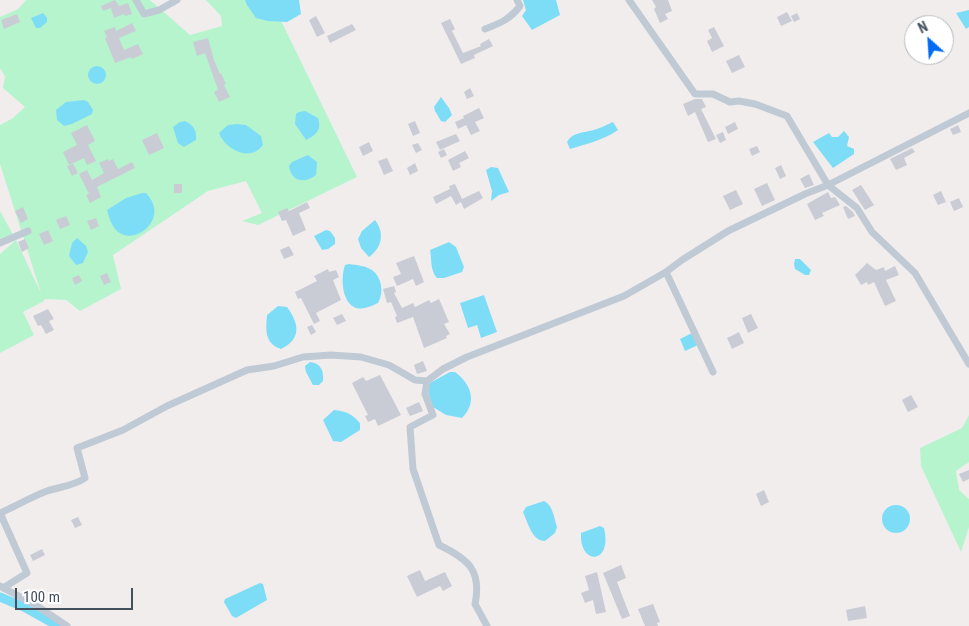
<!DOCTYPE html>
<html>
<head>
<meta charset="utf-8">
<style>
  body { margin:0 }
  #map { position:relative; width:969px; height:626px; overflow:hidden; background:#f1eded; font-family:"Roboto Condensed",sans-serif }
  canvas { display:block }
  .north { position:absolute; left:904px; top:15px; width:50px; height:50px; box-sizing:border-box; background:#fff; border:1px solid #b4b9be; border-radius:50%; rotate:334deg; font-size:14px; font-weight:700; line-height:20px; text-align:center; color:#44515d }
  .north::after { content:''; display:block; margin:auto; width:18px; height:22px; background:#046cf4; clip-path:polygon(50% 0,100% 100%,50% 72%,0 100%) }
  .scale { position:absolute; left:15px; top:588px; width:118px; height:22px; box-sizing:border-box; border:2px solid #44515d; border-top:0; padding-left:6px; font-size:15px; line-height:18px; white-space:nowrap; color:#44515d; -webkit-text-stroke:4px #fff; paint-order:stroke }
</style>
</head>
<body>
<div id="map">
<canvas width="969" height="626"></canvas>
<div class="north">N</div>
<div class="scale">100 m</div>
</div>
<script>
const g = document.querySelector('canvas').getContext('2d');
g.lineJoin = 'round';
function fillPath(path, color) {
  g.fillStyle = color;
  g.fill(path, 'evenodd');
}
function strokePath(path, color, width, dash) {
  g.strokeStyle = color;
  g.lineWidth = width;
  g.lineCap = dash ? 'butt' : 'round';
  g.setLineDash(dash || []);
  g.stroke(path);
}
fillPath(new Path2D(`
  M 26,0 L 150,0 L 190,35 L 222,26 L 221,16 L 206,0 L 271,0 L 357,177 L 258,225 L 242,221 L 262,213 L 246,181 L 208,191 L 113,255 L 121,289 L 80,311 L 66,300 L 44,299 L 44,301 L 23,312 L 34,335 L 0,353 L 0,254 L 16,240 L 41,293 L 0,164 L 0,125 L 13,118 L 25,107 L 3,88 L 5,77 L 0,68 L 0,17 L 18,9 Z
  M 0,211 L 15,238 L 0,243 Z
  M 969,415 L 969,462 L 956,471 L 959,490 L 969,499 L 969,527 L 961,552 L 921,466 L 920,448 L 962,428 Z`), '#b6f4ce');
fillPath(new Path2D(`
  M 245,0 L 299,0 L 301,14 L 287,22 L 268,21 L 256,18 L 247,5 Z
  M 523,0 L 556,0 L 560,15 L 532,30 L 522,16 L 526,10 Z
  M 969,10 L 969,27 L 966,29 L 956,13 Z
  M 43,13 L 47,18 L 47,22 L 40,28 L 36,28 L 31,18 Z
  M88 75a9 9 0 1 1 18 0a9 9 0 1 1-18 0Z
  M 441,97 L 449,108 L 452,115 L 445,122 L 441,121 L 435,111 L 434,107 Z
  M 84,100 L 88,102 L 93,110 L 92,114 L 72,124 L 64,126 L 57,120 L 56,110 L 66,102 Z
  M 305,111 L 318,118 C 322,130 316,135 306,140 L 295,124 L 296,114 L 299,112 Z
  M 185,121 C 194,125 197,131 196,140 L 184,147 L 178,143 L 173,127 L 180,122 Z
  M 613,122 L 618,130 C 604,140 586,144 570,149 L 567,142 C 572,133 581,133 589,131 C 597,130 606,125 613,122 Z
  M 237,124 L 246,125 L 261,136 L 263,145 C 250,163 225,149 219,133 L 228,125 Z
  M 844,131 L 849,137 L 847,146 L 854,149 L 854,154 L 833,168 L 813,142 L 829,133 L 832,137 L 838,137 Z
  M 308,155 L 317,162 L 316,175 C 305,184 291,182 289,166 L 292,162 Z
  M 491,167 L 498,168 L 509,192 L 499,195 L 491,201 L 492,191 L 486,170 Z
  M 142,193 L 146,193 C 171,219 134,247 117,231 C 111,225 109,217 107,210 L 126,198 Z
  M 375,220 C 385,233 382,248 369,257 L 361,248 L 358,239 L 362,231 Z
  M 326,230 L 330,231 L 335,238 L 335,244 L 328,249 L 322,250 L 314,236 Z
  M 77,238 L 86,246 L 88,252 L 83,263 L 76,265 L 69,256 L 72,243 Z
  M 449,242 L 456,247 L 464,267 L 462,272 L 444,278 L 437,278 C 430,270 432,261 430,250 Z
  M 795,259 L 800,259 L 811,270 L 809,275 L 805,275 L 795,269 L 794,264 Z
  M 349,264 C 357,265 366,266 372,270 C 382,277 384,293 378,303 C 372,306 361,311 354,307 C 341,300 341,276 345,265 Z
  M 484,295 L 497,332 L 481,338 L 477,325 L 468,328 L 460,303 Z
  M 278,306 L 287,307 C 299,323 302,339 281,349 C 264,343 266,330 267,315 Z
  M 692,333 L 698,345 L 685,351 L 680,339 Z
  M 310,362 C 321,363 324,371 323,381 L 319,385 L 313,385 L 306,372 L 305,366 Z
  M 450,372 L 455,372 C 471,384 478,402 462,418 L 446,415 L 433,407 L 429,395 L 428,384 Z
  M 334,410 C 346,411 352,414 360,423 L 360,430 L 341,442 L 333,441 L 323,420 Z
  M 544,501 C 553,505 554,518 557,527 L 555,533 L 545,541 C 532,541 528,523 523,512 L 526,507 Z
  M882 519a14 14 0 1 1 28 0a14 14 0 1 1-28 0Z
  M 600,526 L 604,528 C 613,565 579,566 581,533 Z
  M 260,583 L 263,584 L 267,600 L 236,618 L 232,616 L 224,602 L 225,599 Z`), '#7eddf6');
strokePath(new Path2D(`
  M 0,597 L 24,607 L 58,626`), '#7eddf6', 9);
fillPath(new Path2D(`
  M 115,0 L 119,6 L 128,3 L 132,14 L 125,16 L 124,14 L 114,18 L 111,8 L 103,11 L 101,6 Z
  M 652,0 L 668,0 L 672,11 L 665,14 L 668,19 L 660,23 L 654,9 L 656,7 Z
  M 787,12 L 792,21 L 781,26 L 777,17 Z
  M 797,13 L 800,19 L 794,22 L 791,16 Z
  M 17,14 L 20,22 L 4,29 L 1,20 Z
  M 316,16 L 325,33 L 317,37 L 309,20 Z
  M 450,19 L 455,29 L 452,31 L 463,53 L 481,46 L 480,44 L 489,39 L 493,46 L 474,55 L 475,58 L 461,64 L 441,23 Z
  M 132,23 L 136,31 L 119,38 L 124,50 L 138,44 L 143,54 L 132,59 L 131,57 L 115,63 L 105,38 L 107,37 L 104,31 L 115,27 L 116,31 Z
  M 352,24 L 356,30 L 330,43 L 327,36 Z
  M 714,27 L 724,46 L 712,52 L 707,41 L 712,38 L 708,30 Z
  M 208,38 L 214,60 L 220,74 L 221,73 L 226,84 L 224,85 L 230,97 L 219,102 L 214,92 L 218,90 L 205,53 L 197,56 L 193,42 Z
  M 739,55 L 745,67 L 732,73 L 726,61 Z
  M 470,88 L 474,96 L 467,99 L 464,92 Z
  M 695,99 L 702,99 L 706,107 L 701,109 L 716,139 L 708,142 L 695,112 L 688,116 L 683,104 Z
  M 479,108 L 484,118 L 475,122 L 480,131 L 471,135 L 466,125 L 458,129 L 455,122 L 464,118 L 463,116 Z
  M 415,121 L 420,133 L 413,136 L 408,124 Z
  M 735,122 L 738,129 L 728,134 L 725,127 Z
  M 87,125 L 95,141 L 88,145 L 96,161 L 87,165 L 84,158 L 69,165 L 63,152 L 77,145 L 71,133 Z
  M 958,125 L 961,132 L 953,135 L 950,129 Z
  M 723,132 L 726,140 L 720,143 L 716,135 Z
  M 157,133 L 164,148 L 149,155 L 142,140 Z
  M 456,134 L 460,141 L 440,150 L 436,142 Z
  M 369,142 L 373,151 L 363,156 L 359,147 Z
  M 418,143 L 422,150 L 416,153 L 412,145 Z
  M 757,146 L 760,152 L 752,156 L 749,149 Z
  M 912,148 L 915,152 L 904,158 L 907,165 L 896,170 L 890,159 Z
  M 444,149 L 447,155 L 441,158 L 438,152 Z
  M 465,151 L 469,158 L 459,163 L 461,167 L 453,171 L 448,160 Z
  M 387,158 L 393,171 L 384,175 L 378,161 Z
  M 108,159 L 109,161 L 113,159 L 118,169 L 132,162 L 135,168 L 97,187 L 101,197 L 90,203 L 86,195 L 89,194 L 79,174 L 87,170 L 92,180 L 104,173 L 99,163 Z
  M 415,163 L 418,171 L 410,175 L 407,168 Z
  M 73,164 L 78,173 L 72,176 L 67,166 Z
  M 781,165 L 786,176 L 780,179 L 775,168 Z
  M 809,174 L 814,185 L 805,188 L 800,179 Z
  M 767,183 L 775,200 L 762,206 L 754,189 Z
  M 174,184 L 182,184 L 182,193 L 174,193 Z
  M 455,184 L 462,199 L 479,191 L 483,198 L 464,209 L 461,202 L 456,205 L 451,196 L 436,204 L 433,197 L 450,189 L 449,186 Z
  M 861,185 L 874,205 L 865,210 L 852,190 Z
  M 736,190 L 743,204 L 730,210 L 723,196 Z
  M 941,191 L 946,202 L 938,205 L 933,195 Z
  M 828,192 L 831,198 L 835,197 L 840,205 L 822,213 L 824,216 L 815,220 L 807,204 Z
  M 959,198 L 963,207 L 954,211 L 950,202 Z
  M 307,202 L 310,208 L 299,213 L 306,230 L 293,236 L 286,220 L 282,221 L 278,212 L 287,208 L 289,211 Z
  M 846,206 L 853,212 L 855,216 L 848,219 L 843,207 Z
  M 23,207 L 28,219 L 21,223 L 15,211 Z
  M 66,216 L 70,225 L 60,229 L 56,220 Z
  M 96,218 L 99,226 L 91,230 L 87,221 Z
  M 48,230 L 53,241 L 44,245 L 39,234 Z
  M 25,239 L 29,248 L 22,252 L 18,242 Z
  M 289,246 L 294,255 L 284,259 L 280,250 Z
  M 414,256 L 424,282 L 416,286 L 413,279 L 397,286 L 393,277 L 401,274 L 396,263 Z
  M 867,263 L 876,270 L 884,267 L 885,271 L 895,266 L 899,275 L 886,280 L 896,301 L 885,306 L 874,282 L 868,285 L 867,282 L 861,285 L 855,275 Z
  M 328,269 L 329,272 L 336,270 L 339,277 L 333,280 L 341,300 L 316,313 L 320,321 L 314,324 L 301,298 L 298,299 L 295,292 L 317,281 L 314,276 Z
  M 107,273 L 111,282 L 104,285 L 100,276 Z
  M 79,275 L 82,281 L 75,285 L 72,278 Z
  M 394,286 L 396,292 L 394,293 L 402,308 L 413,303 L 415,307 L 429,300 L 431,303 L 439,299 L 449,322 L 444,324 L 450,334 L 446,336 L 447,338 L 424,348 L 413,317 L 397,323 L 395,317 L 397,316 L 391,302 L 387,303 L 383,289 Z
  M 48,309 L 54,319 L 49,321 L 54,330 L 46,334 L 41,325 L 38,326 L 33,316 Z
  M 342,314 L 346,321 L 337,325 L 333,318 Z
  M 751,314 L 758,328 L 748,333 L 742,318 Z
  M 312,325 L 316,332 L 311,335 L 307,327 Z
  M 739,332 L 744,343 L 732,349 L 727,338 Z
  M 423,361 L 427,371 L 417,374 L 414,365 Z
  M 380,375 L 401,415 L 378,426 L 375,419 L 368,422 L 365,416 L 368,415 L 352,383 L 363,377 L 366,381 Z
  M 911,395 L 918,407 L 908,412 L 902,400 Z
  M 419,402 L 423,411 L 410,416 L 406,408 Z
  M 969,470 L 969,479 L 963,482 L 959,474 Z
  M 764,490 L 769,502 L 761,506 L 756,494 Z
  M 78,517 L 82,525 L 75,528 L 71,520 Z
  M 42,549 L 45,555 L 33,561 L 30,555 Z
  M 621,565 L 626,578 L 617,582 L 630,616 L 622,619 L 603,573 Z
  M 420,570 L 425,581 L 445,572 L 452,586 L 443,591 L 440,586 L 417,597 L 407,576 Z
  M 597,572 L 606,612 L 596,614 L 593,600 L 585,603 L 581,593 L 589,590 L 585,576 Z
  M 653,604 L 660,622 L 657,623 L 658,626 L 645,626 L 638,609 Z
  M 865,606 L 867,618 L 848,621 L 846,610 Z`), '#c9ccd4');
strokePath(new Path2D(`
  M 136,0 L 144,14 L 159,10 L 177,0
  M 629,0 L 695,94 L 713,94 L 730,102 L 739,101 L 755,104 L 787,116 L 828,185 L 969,113
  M 485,29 C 501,23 510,19 520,6 L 517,0
  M 0,243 L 28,231
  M 666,272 L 713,372
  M 427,381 L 425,394 L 433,415 L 410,427 L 413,469 L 439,545 C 468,559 482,570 475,604 L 487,626
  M 0,586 L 37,606 L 67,626
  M 3,588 L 27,573 L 0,513 C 16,506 31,497 47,491 C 59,487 74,486 85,478 L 77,448 L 123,430 L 167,406 L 247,370 L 274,366 L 303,357 L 331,355 L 361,357 L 389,365 L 415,380 L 427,381 L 443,369 L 467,357 L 624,296 L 666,272 L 682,260 L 728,231 L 805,194 L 828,185 L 857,208 L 872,232 L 915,273 L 969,364`), '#bfcad5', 7);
</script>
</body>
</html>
